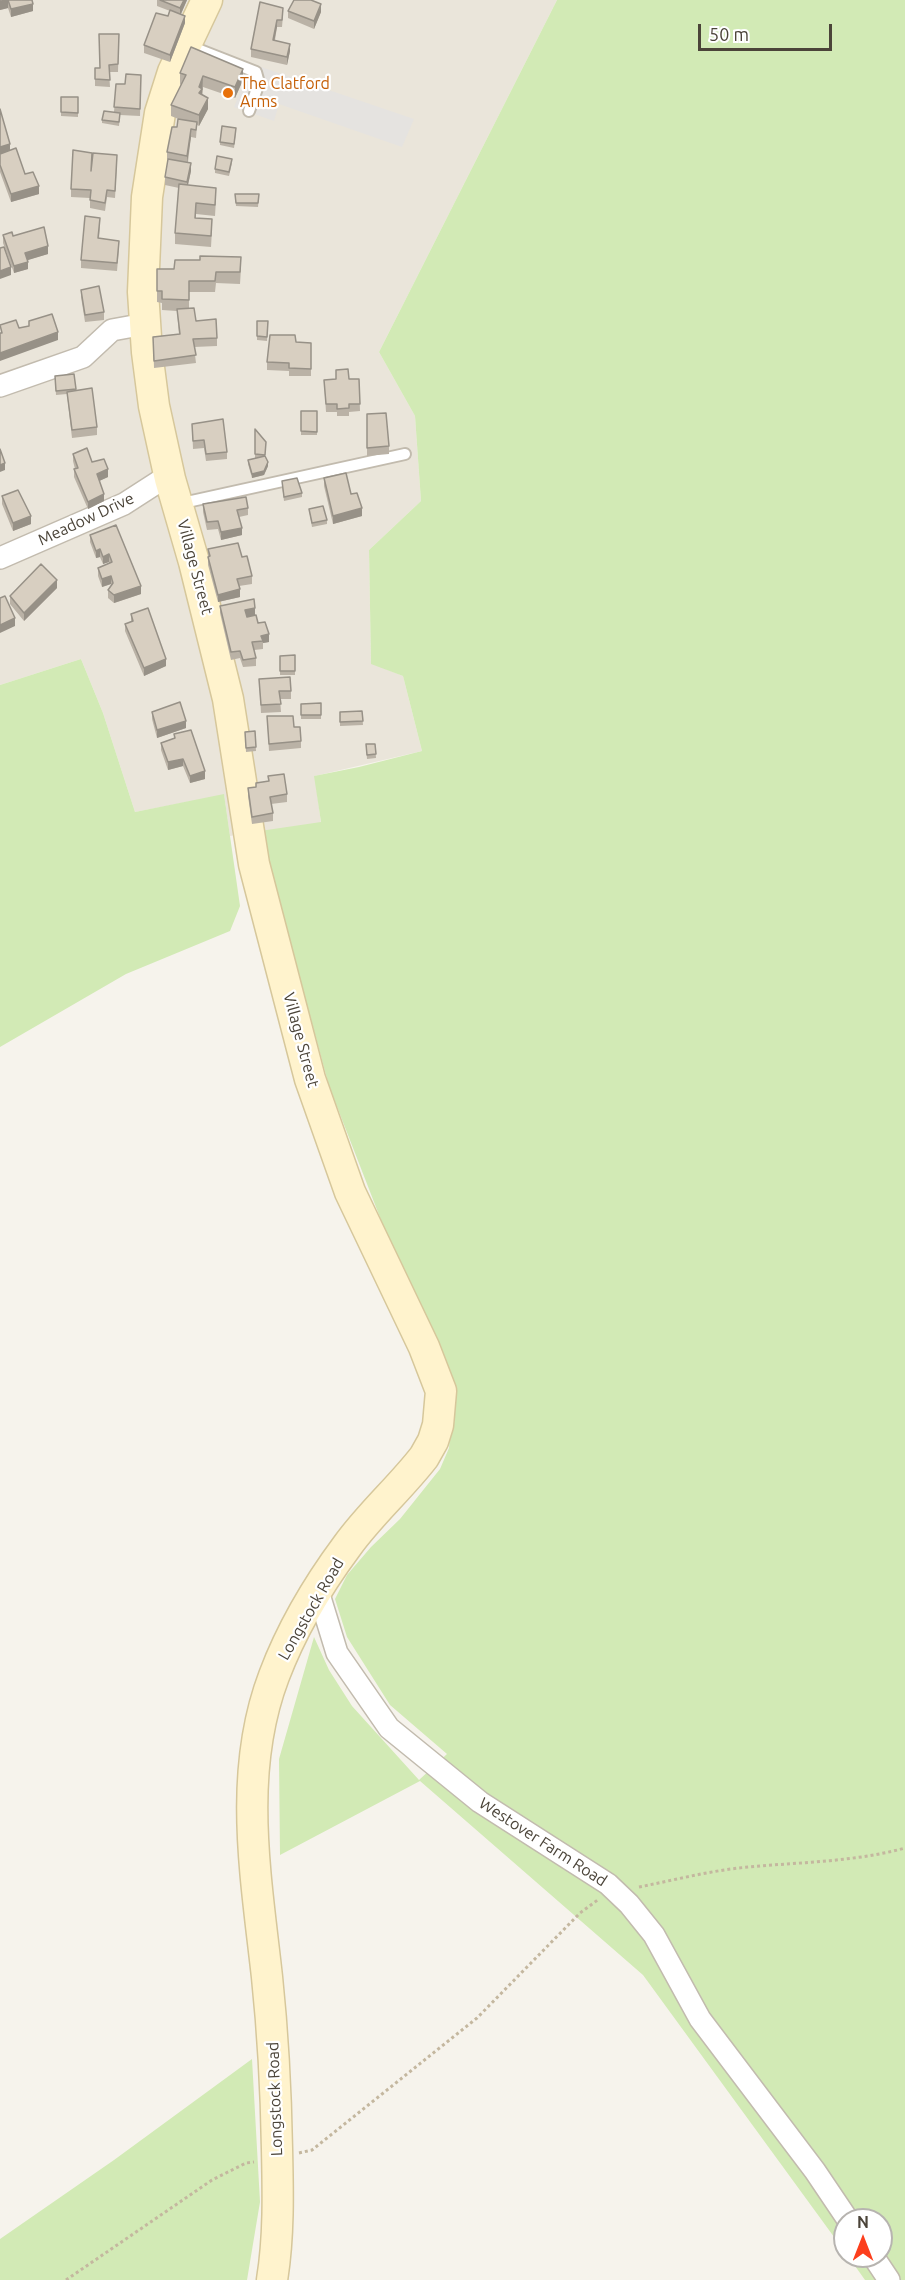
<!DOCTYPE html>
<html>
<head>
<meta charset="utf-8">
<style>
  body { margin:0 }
  #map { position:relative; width:905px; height:2280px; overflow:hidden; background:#f6f3ec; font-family:Ubuntu,sans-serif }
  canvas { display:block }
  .north { position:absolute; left:833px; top:2208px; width:60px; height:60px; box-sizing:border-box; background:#fff; border:2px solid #b7b4b0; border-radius:50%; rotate:0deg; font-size:16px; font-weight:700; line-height:24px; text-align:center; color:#4b4439 }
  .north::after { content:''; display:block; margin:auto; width:21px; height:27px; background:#fc3f1d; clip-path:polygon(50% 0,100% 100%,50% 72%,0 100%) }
  .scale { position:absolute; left:698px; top:24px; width:134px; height:27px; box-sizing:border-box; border:3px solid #4b4439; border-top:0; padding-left:8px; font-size:18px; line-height:21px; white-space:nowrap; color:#4b4439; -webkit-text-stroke:4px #fff; paint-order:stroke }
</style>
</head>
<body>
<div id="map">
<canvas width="905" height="2280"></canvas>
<div class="north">N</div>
<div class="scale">50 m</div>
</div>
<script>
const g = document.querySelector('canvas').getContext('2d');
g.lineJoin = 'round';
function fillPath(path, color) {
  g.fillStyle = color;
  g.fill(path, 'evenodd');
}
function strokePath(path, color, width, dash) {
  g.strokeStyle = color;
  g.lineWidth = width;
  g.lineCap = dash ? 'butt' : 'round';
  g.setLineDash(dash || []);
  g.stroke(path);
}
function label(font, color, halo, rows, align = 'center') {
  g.font = font + ' Ubuntu,sans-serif';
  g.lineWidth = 4.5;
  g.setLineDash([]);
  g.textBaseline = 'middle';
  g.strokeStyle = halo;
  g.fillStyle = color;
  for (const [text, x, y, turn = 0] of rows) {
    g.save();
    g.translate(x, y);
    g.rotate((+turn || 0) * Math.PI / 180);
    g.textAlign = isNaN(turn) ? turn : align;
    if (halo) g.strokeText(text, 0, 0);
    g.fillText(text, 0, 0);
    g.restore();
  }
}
fillPath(new Path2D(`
  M 0,0 L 557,0 L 379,352 L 415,416 L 421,501 L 369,550 L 371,663 L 403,676 L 422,751 L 315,776 L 321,823 L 230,836 L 224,795 L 135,812 L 103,713 L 81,659 L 0,685 Z`), '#eae5da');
fillPath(new Path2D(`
  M 557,0 L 905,0 L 905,2280 L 865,2280 L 848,2256 L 881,2256 L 881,2220 L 845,2220 L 845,2252 L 643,1975 L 420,1781 L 280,1855 L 279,1759 L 314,1637 L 329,1670 L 352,1706 L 419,1780 L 447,1754 L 390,1705 L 347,1637 L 335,1599 L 347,1575 L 371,1547 L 400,1519 L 440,1469 L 449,1448 L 451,1418 L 441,1359 L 381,1220 L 329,1086 L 260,831 L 321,822 L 314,776 L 359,767 L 422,751 L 403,676 L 371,664 L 369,550 L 421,501 L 415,416 L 379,352 Z
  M 81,659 L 103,713 L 135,812 L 224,794 L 240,906 L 230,931 L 126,974 L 0,1047 L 0,685 Z
  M 252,2059 L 260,2202 L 247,2280 L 0,2280 L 0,2239 L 114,2160 Z`), '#d2eab5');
fillPath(new Path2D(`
  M 205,48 L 414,119 L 402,147 L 279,104 L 274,121 L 234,107 L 246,78 L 200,59 Z`), '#e5e3e0');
const lane = new Path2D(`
  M 187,45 L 256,72 L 259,83 L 249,111
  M 178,504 L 405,454`);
const street = new Path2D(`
  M 0,386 L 83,357 L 112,330 L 145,324
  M 0,558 L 124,504 L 169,475
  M 318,1591 L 337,1653 L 389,1728 L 480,1802 L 608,1884 L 629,1904 L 654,1935 L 700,2019 L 815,2171 L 848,2220
  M 873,2256 L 889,2280`);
const secondary = new Path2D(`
  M 207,0 L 173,72 L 160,113 L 147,197 L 143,292 L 147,352 L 154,406 L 170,479 L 194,562 L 228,699 L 254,864 L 310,1079 L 350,1192 L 424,1347 L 441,1391 L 438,1425 L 433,1441 L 424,1457 C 400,1488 370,1514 347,1546 C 318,1585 291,1631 274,1676 C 237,1773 256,1877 267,1977 C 273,2034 276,2091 277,2149 C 278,2192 279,2237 272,2280`);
strokePath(lane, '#c2bbae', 14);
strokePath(street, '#c2bbae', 24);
strokePath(secondary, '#d6c79b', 33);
strokePath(new Path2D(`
  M 639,1887 C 675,1880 712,1870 749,1867 C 801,1862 854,1862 905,1848
  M 299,2153 L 312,2150 L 477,2018 L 580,1913 L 599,1899
  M 66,2280 L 212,2180 L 246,2163 L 254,2162`), '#c4b79f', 3, [3, 3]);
strokePath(lane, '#fff', 10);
strokePath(street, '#fff', 21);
strokePath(secondary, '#fff3cd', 30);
fillPath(new Path2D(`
  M 0,0 L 32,0 L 33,11 L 11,17 L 8,8 L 0,10 Z
  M 157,0 L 187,0 L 181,14 L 185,23 L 170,62 L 144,53 L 144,45 L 168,16 L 170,11 L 157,6 Z
  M 260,2 L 283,15 L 282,27 L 277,27 L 275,40 L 290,51 L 287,65 L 251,57 L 251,49 Z
  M 288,11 L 321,12 L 314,29 L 288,18 Z
  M 119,34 L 118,72 L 109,72 L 110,87 L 95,86 L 95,68 L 100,68 Z
  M 180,73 L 243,80 L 235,98 L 203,87 L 202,95 L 208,109 L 199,126 L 197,125 L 196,138 L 191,137 L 188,162 L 191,171 L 188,185 L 216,199 L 215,216 L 196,214 L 196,218 L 212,230 L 211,247 L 175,244 L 175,233 L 179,188 L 165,185 L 165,177 L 168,159 L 167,159 L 167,152 L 181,120 L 171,116 L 171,105 L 181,85 L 180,84 Z
  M 141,75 L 140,116 L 120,115 L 119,126 L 102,123 L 102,120 L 114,112 L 116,84 L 125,84 Z
  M 61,97 L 78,97 L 78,117 L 61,116 Z
  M 0,109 L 10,151 L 39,194 L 11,202 L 0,172 Z
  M 236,132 L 234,148 L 220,145 L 220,142 Z
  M 117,163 L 115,198 L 107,197 L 105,211 L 90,208 L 90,198 L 71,197 L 71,189 L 92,164 Z
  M 232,163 L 229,176 L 215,173 L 215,169 Z
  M 235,194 L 259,194 L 258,207 L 236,206 Z
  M 100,225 L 99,239 L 119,248 L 117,271 L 81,268 L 81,260 Z
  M 3,235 L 13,236 L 48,254 L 27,260 L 28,269 L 14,273 L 3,243 Z
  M 241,268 L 240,284 L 216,283 L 215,292 L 189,292 L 189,308 L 196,321 L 217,338 L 217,346 L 194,347 L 196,363 L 154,368 L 153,337 L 179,335 L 177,311 L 162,310 L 162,303 L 157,302 L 157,269 Z
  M 81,290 L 104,312 L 104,320 L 85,322 L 81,297 Z
  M 257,321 L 268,321 L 267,341 L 257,340 Z
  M 296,342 L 311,343 L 311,376 L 289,376 L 289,371 L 267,370 L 267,362 Z
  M 74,374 L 76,391 L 97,427 L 97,435 L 72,438 L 67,394 L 56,395 L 55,376 Z
  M 349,379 L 359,379 L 360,411 L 349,412 L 349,416 L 337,416 L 337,412 L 326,412 L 324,380 Z
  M 301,411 L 317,411 L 317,435 L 301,435 Z
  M 367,414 L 389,446 L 389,454 L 367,456 Z
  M 192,424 L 227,452 L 227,459 L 206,461 L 204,448 L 193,449 Z
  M 255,429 L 266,442 L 265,456 L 268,466 L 264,475 L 252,478 L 248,464 L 248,460 L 255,458 Z
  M 73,454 L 108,477 L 99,481 L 104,501 L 88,509 L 74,477 L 74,469 L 75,469 L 73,461 Z
  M 324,478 L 351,494 L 362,516 L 333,524 L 324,486 Z
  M 282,485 L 302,493 L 302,497 L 284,501 Z
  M 2,496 L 31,524 L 13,531 L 2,504 Z
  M 203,504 L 248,508 L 248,515 L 239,517 L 242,535 L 221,540 L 218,529 L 207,530 L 203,512 Z
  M 309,509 L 327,520 L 327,524 L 312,527 Z
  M 116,525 L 141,594 L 114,603 L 108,598 L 108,590 L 111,586 L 111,584 L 102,587 L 98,576 L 98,568 L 109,563 L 109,562 L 103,564 L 100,557 L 96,558 L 90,542 L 90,535 Z
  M 208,549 L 242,557 L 252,576 L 252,584 L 239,586 L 240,597 L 218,602 L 208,565 Z
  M 57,588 L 24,621 L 10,604 L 10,596 Z
  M 220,606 L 255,615 L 258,623 L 269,642 L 263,643 L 263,649 L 254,650 L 256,658 L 256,666 L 243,667 L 240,658 L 231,660 L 220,613 Z
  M 131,614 L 166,666 L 144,676 L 125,631 L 125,624 L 131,622 Z
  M 295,655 L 295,675 L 280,675 L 280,656 Z
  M 259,679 L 291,691 L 291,699 L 280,699 L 281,712 L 261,713 Z
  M 321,703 L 321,719 L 301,719 L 301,704 Z
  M 362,711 L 363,725 L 340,726 L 340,712 Z
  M 152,712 L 186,728 L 157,738 L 152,719 Z
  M 267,716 L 294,727 L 301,741 L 301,748 L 269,751 Z
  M 255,731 L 256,751 L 246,752 L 245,732 Z
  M 174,734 L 205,779 L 190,783 L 183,766 L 168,770 L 161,750 L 161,743 L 174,738 Z
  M 366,744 L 375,744 L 376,758 L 367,759 Z
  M 268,776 L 287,794 L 287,802 L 271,804 L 273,813 L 273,821 L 252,824 L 248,796 L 248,788 L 256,787 L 268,781 Z`), '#bab2a6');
fillPath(new Path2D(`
  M 8,0 L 8,8 L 0,10 L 0,2 Z
  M 184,0 L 187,0 L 180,16 L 180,8 Z
  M 33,4 L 33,11 L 11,17 L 11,9 Z
  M 321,4 L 321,12 L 314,29 L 314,21 Z
  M 185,16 L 185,23 L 170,62 L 170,55 Z
  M 277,20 L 277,27 L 273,47 L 273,40 Z
  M 290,44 L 290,51 L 287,65 L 287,57 Z
  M 243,69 L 243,80 L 235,98 L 235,87 Z
  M 203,76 L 202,100 L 199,104 L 199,87 Z
  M 208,98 L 208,109 L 199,126 L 199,115 Z
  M 191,129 L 191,137 L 187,163 L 187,156 Z
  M 10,144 L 10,152 L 0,155 L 0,147 Z
  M 191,163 L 191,171 L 187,189 L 187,182 Z
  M 39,186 L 39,194 L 11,202 L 11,194 Z
  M 48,246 L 48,254 L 25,261 L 25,253 Z
  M 28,262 L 28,269 L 14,273 L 14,266 Z
  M 11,267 L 11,275 L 0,279 L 0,271 Z
  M 58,332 L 58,340 L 0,361 L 0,353 Z
  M 268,462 L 268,466 L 264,475 L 252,478 L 252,474 Z
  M 5,463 L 5,470 L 0,472 L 0,465 Z
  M 108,469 L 108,477 L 97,482 L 97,474 Z
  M 104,494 L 104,501 L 88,509 L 88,502 Z
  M 362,508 L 362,516 L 333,524 L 333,516 Z
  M 31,516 L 31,524 L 13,531 L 13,523 Z
  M 242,528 L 242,535 L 221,540 L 221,532 Z
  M 100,549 L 100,557 L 96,558 L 96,551 Z
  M 109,554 L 109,562 L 103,564 L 103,557 Z
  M 111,576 L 111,584 L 102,587 L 102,579 Z
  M 57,580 L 57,588 L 24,621 L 24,613 Z
  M 141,586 L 141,594 L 114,603 L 114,595 Z
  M 240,589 L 240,597 L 218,602 L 218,595 Z
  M 255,608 L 255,615 L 245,618 L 245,610 Z
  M 15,618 L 15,626 L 0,633 L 0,625 Z
  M 269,634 L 269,642 L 263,643 L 261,636 Z
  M 166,659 L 166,666 L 144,676 L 144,668 Z
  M 186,721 L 186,728 L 157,738 L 157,730 Z
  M 183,759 L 183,766 L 168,770 L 168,762 Z
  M 205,771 L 205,779 L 190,783 L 190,776 Z`), '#979187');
const building = new Path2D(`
  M 0,0 L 32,0 L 33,4 L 11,9 L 8,0 L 0,2 Z
  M 160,0 L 184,0 L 180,8 Z
  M 294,0 L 311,0 L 321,4 L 314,21 L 288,11 Z
  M 260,2 L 283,8 L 282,20 L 277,20 L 273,40 L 290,44 L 287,57 L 251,49 Z
  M 170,10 L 185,16 L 170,55 L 144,45 L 156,13 L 168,16 Z
  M 99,34 L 119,34 L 118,64 L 109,65 L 110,80 L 95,79 L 95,68 L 100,68 Z
  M 191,47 L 243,69 L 235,87 L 203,76 L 199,87 L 202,89 L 199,93 L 208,98 L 199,115 L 171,105 L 186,75 L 180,73 Z
  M 126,74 L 141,75 L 140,109 L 114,107 L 116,84 L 125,84 Z
  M 61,97 L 78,97 L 78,113 L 61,112 Z
  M 0,109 L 10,144 L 0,147 Z
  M 104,111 L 120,113 L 119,122 L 102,120 Z
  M 178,119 L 197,122 L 196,130 L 191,129 L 187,156 L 167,152 L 172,127 L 177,127 Z
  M 222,126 L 236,128 L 234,144 L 220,142 Z
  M 16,148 L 25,174 L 33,172 L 39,186 L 11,194 L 0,165 L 0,154 Z
  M 73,150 L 92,153 L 91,171 L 93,153 L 117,155 L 115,191 L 107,190 L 105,203 L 90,200 L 91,190 L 71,189 Z
  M 217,156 L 232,159 L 229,172 L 215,169 Z
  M 168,159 L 191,163 L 187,182 L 165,177 Z
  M 179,184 L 216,188 L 215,205 L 196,203 L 195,218 L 212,219 L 211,236 L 175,233 Z
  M 235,194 L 259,194 L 258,203 L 236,203 Z
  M 85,216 L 100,218 L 98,238 L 119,241 L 117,263 L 81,260 Z
  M 44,227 L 48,246 L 25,253 L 28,262 L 14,266 L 3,235 L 12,232 L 13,236 Z
  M 4,247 L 11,267 L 0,271 L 0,248 Z
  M 200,256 L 241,257 L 240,272 L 216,272 L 215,281 L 189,281 L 189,300 L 162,299 L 162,291 L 157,291 L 157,269 L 174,269 L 175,260 L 200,260 Z
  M 99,286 L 104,312 L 85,315 L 81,290 Z
  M 194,308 L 196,321 L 216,319 L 217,338 L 193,339 L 196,355 L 154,361 L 153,337 L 180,334 L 177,309 Z
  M 52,314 L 58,332 L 0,353 L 0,333 L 2,333 L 0,325 L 16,320 L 19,328 L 29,326 L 29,321 Z
  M 257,321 L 268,321 L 267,337 L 257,336 Z
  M 270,335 L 295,335 L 296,342 L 311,343 L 311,369 L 289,368 L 289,363 L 267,362 Z
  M 348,369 L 349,379 L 359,379 L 360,404 L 349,404 L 349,408 L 337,409 L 337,404 L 326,404 L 324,380 L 336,379 L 336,370 Z
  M 74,374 L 76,389 L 56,391 L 55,376 Z
  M 92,388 L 97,427 L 72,430 L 67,392 Z
  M 301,411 L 317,411 L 317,432 L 301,431 Z
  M 386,413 L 389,446 L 367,448 L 367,414 Z
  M 223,419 L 227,452 L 206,454 L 204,440 L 193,441 L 192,424 Z
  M 255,429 L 266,442 L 265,455 L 255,454 Z
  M 87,448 L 92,462 L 104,459 L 108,469 L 97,474 L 104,494 L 88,502 L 74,469 L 78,468 L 73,454 Z
  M 0,449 L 5,463 L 0,465 Z
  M 265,456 L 268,462 L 264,471 L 252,474 L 248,460 Z
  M 346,473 L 351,494 L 357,493 L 362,508 L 333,516 L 324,478 Z
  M 297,478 L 302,493 L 284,497 L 282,481 Z
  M 18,490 L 31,516 L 13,523 L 2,496 Z
  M 246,497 L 248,508 L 237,510 L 242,528 L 221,532 L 218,521 L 207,522 L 203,504 Z
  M 323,506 L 327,520 L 312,523 L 309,509 Z
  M 116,525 L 141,586 L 114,595 L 108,590 L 113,583 L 111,576 L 102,579 L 98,568 L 112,562 L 109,554 L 103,557 L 100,549 L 96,551 L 90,535 Z
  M 238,543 L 242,557 L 247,556 L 252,576 L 237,579 L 240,589 L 218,595 L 208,557 L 210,556 L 208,549 Z
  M 41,564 L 57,580 L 24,613 L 10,596 Z
  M 5,596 L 15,618 L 0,625 L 0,598 Z
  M 254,599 L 255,608 L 245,610 L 247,617 L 256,615 L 258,623 L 265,622 L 269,634 L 261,636 L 263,641 L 252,642 L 256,658 L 243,660 L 240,651 L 231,652 L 220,606 Z
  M 148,608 L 166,659 L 144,668 L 125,624 L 133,621 L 131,614 Z
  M 295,655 L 295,671 L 280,671 L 280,656 Z
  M 290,677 L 291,691 L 279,691 L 281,704 L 261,705 L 259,679 Z
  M 180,702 L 186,721 L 157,730 L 152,712 Z
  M 321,703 L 321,715 L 301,715 L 301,704 Z
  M 362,711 L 363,721 L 340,722 L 340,712 Z
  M 267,716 L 293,716 L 294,727 L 300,727 L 301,741 L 269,744 Z
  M 191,730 L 205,771 L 190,776 L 183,759 L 168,762 L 161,743 L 175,738 L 174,734 Z
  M 255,731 L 256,747 L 246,748 L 245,732 Z
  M 366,744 L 375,744 L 376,754 L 367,755 Z
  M 284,774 L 287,794 L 270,797 L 273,813 L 252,817 L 248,788 L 256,787 L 256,783 L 269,781 L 268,776 Z`);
fillPath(building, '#d8cfc1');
strokePath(building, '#979187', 1.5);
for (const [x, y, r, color] of [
  [228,93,6,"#e8710a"]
]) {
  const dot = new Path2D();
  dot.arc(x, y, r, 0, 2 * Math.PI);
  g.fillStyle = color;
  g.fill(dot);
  strokePath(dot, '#fff', 2);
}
label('16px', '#c56008', '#fff', [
  ["The Clatford",240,84],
  ["Arms",240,102]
], 'left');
label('16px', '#4b4439', '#fff', [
  ["Meadow Drive",86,519,-25],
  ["Village Street",195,567,75],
  ["Village Street",301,1040,75],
  ["Longstock Road",311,1609,-60],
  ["Westover Farm Road",543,1842,33],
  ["Longstock Road",275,2099,-92]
]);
</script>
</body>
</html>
